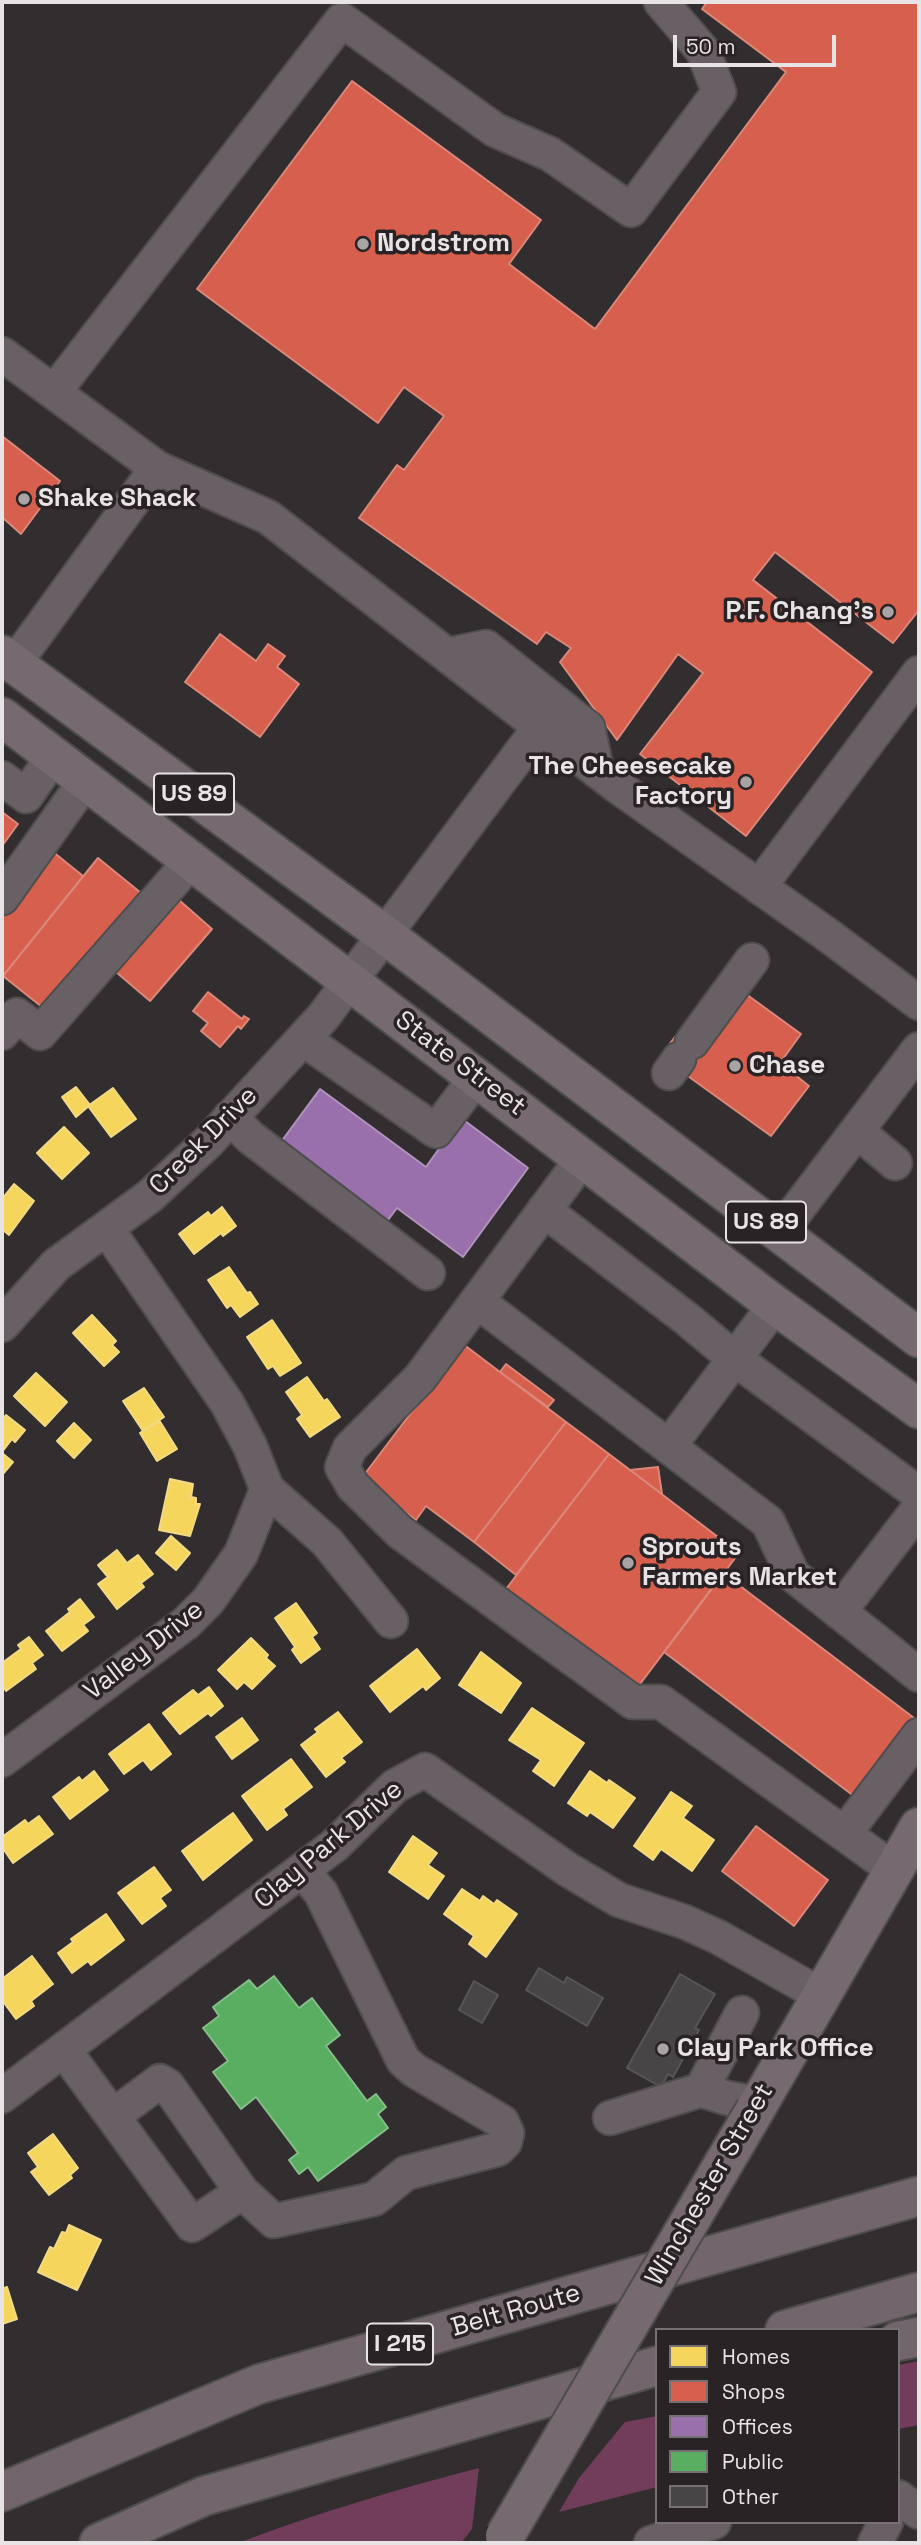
<!DOCTYPE html>
<html>
<head>
<meta charset="utf-8">
<style>
  body { margin:0 }
  #map { position:relative; width:921px; height:2545px; overflow:hidden; background:#322e30; font-family:"Space Grotesk",sans-serif }
  canvas { display:block }
  .frame { position:absolute; inset:0; border:4px solid #e8e4e6; pointer-events:none }
  .legend { position:absolute; left:655px; top:2328px; width:245px; height:196px; box-sizing:border-box; background:#292326; border:2px solid #757073; margin:0; padding:9px 12px; list-style:none; font-size:21px; color:#e8e4e6 }
  .legend li { display:flex; align-items:center; gap:14px; height:35px }
  .legend b { width:35px; border:2px solid #757073 }
  .scale { position:absolute; left:673px; top:35px; width:163px; height:32px; box-sizing:border-box; border:4px solid #e8e4e6; border-top:0; padding-left:9px; font-size:21px; line-height:24px; white-space:nowrap; color:#e8e4e6; -webkit-text-stroke:5px #292326; paint-order:stroke }
</style>
</head>
<body>
<div id="map">
<canvas width="921" height="2545"></canvas>
<div class="frame"></div>
<ul class="legend">
<li><b style="height:19px;background:#f6d55c"></b>Homes</li>
<li><b style="height:19px;background:#d6604d"></b>Shops</li>
<li><b style="height:19px;background:#9970ab"></b>Offices</li>
<li><b style="height:19px;background:#5aae61"></b>Public</li>
<li><b style="height:19px;background:#484546"></b>Other</li>
</ul>
<div class="scale">50 m</div>
</div>
<script>
const g = document.querySelector('canvas').getContext('2d');
g.lineJoin = 'round';
function fillPath(path, color) {
  g.fillStyle = color;
  g.fill(path, 'evenodd');
}
function strokePath(path, color, width, dash) {
  g.strokeStyle = color;
  g.lineWidth = width;
  g.lineCap = dash ? 'butt' : 'round';
  g.setLineDash(dash || []);
  g.stroke(path);
}
function label(font, color, halo, rows, align = 'center') {
  g.font = font + ' "Space Grotesk",sans-serif';
  g.lineWidth = 7;
  g.setLineDash([]);
  g.textBaseline = 'middle';
  g.strokeStyle = halo;
  g.fillStyle = color;
  for (const [text, x, y, turn = 0] of rows) {
    g.save();
    g.translate(x, y);
    g.rotate((+turn || 0) * Math.PI / 180);
    g.textAlign = isNaN(turn) ? turn : align;
    if (halo) g.strokeText(text, 0, 0);
    g.fillText(text, 0, 0);
    g.restore();
  }
}
fillPath(new Path2D(`
  M 919,2361 L 919,2425 L 898,2429 L 898,2365 Z
  M 657,2416 L 657,2487 L 559,2512 L 579,2478 L 625,2422 Z
  M 479,2468 L 472,2529 L 461,2543 L 238,2543 C 317,2513 398,2489 479,2468 Z`), '#713d5b');
const homes = new Path2D(`
  M 76,1087 L 90,1105 L 76,1117 L 62,1097 Z
  M 113,1088 L 136,1119 L 111,1137 L 88,1106 Z
  M 64,1127 L 89,1153 L 62,1179 L 37,1153 Z
  M 14,1184 L 34,1201 L 9,1235 L 2,1229 L 2,1199 Z
  M 222,1207 L 236,1226 L 223,1236 L 221,1233 L 194,1254 L 179,1234 L 208,1212 L 211,1216 Z
  M 229,1267 L 247,1293 L 250,1292 L 258,1304 L 240,1317 L 231,1305 L 227,1308 L 208,1280 Z
  M 92,1315 L 116,1341 L 112,1345 L 119,1352 L 104,1366 L 73,1333 Z
  M 272,1320 L 301,1363 L 280,1376 L 273,1366 L 268,1369 L 247,1337 Z
  M 36,1373 L 67,1402 L 45,1426 L 14,1396 Z
  M 307,1377 L 324,1401 L 327,1399 L 340,1417 L 310,1437 L 297,1419 L 302,1415 L 286,1392 Z
  M 144,1388 L 164,1417 L 143,1431 L 123,1401 Z
  M 6,1415 L 25,1430 L 15,1442 L 12,1439 L 2,1452 L 2,1420 Z
  M 159,1420 L 177,1449 L 157,1461 L 140,1433 Z
  M 74,1423 L 91,1440 L 74,1458 L 57,1441 Z
  M 2,1453 L 13,1462 L 2,1475 Z
  M 170,1479 L 193,1484 L 191,1497 L 196,1498 L 196,1504 L 200,1504 L 190,1536 L 159,1530 Z
  M 171,1536 L 190,1553 L 176,1570 L 156,1553 Z
  M 117,1550 L 127,1563 L 138,1555 L 153,1574 L 141,1583 L 144,1587 L 117,1609 L 98,1584 L 108,1577 L 98,1565 Z
  M 80,1599 L 94,1617 L 83,1625 L 88,1631 L 62,1651 L 46,1631 L 70,1612 L 68,1609 Z
  M 296,1603 L 317,1633 L 312,1637 L 320,1649 L 301,1663 L 292,1650 L 295,1647 L 275,1618 Z
  M 29,1637 L 43,1655 L 32,1663 L 36,1669 L 6,1691 L 2,1684 L 2,1663 L 21,1649 L 18,1645 Z
  M 251,1638 L 268,1655 L 266,1658 L 275,1666 L 252,1689 L 244,1682 L 237,1689 L 218,1670 Z
  M 417,1649 L 440,1678 L 426,1690 L 423,1686 L 390,1712 L 370,1686 Z
  M 481,1652 L 521,1683 L 501,1713 L 459,1685 Z
  M 209,1687 L 223,1706 L 211,1716 L 208,1713 L 180,1734 L 163,1713 L 193,1690 L 198,1695 Z
  M 532,1708 L 584,1743 L 554,1786 L 533,1771 L 541,1760 L 509,1740 Z
  M 338,1712 L 362,1742 L 341,1758 L 345,1762 L 326,1777 L 301,1745 L 318,1732 L 315,1729 Z
  M 242,1718 L 258,1740 L 232,1759 L 216,1737 Z
  M 149,1724 L 171,1754 L 151,1770 L 143,1760 L 124,1774 L 109,1754 Z
  M 291,1759 L 312,1787 L 283,1809 L 287,1815 L 267,1830 L 242,1796 Z
  M 94,1771 L 108,1790 L 70,1819 L 53,1797 L 79,1777 L 82,1781 Z
  M 590,1771 L 607,1783 L 609,1780 L 635,1798 L 613,1828 L 590,1812 L 587,1816 L 568,1803 Z
  M 671,1792 L 692,1806 L 683,1818 L 714,1840 L 692,1871 L 661,1849 L 653,1860 L 634,1846 Z
  M 233,1813 L 252,1840 L 203,1880 L 182,1851 Z
  M 39,1816 L 53,1834 L 13,1863 L 2,1847 L 2,1837 L 25,1820 L 28,1824 Z
  M 413,1836 L 437,1853 L 428,1865 L 444,1876 L 428,1899 L 389,1872 Z
  M 154,1867 L 171,1890 L 160,1898 L 166,1906 L 142,1924 L 118,1893 Z
  M 462,1889 L 480,1901 L 483,1896 L 494,1904 L 497,1900 L 517,1914 L 486,1957 L 469,1944 L 474,1936 L 444,1914 Z
  M 106,1914 L 124,1940 L 91,1965 L 88,1961 L 72,1973 L 58,1953 L 73,1942 L 71,1939 Z
  M 32,1956 L 53,1984 L 31,2001 L 34,2006 L 16,2019 L 2,2000 L 2,1979 Z
  M 53,2134 L 78,2168 L 70,2175 L 72,2178 L 49,2195 L 31,2172 L 38,2167 L 28,2153 Z
  M 69,2225 L 101,2240 L 77,2290 L 38,2272 L 50,2247 L 54,2249 L 62,2232 L 66,2233 Z
  M 7,2287 L 17,2319 L 2,2324 L 2,2289 Z`);
fillPath(homes, '#f6d55c');
strokePath(homes, '#f2da85', 2);
const shops = new Path2D(`
  M 707,2 L 919,2 L 919,610 L 893,643 L 775,552 L 753,580 L 872,672 L 746,836 L 640,754 L 703,673 L 678,654 L 617,740 L 560,662 L 571,648 L 546,632 L 537,644 L 359,518 L 397,465 L 404,470 L 444,416 L 404,387 L 378,423 L 197,289 L 352,81 L 541,220 L 509,264 L 595,329 L 786,72 L 702,9 Z
  M 2,436 L 60,481 L 21,534 L 2,517 Z
  M 220,634 L 256,661 L 268,644 L 285,656 L 277,667 L 299,684 L 260,737 L 185,682 Z
  M 2,812 L 18,824 L 2,846 Z
  M 52,851 L 83,876 L 3,976 L 2,914 Z
  M 98,858 L 141,893 L 47,1011 L 3,976 Z
  M 179,900 L 212,929 L 150,1001 L 116,972 Z
  M 208,992 L 242,1019 L 244,1016 L 249,1019 L 241,1029 L 238,1026 L 220,1047 L 201,1031 L 208,1023 L 193,1011 Z
  M 746,994 L 801,1034 L 780,1063 L 809,1086 L 771,1136 L 685,1074 L 690,1068 L 665,1050 L 678,1033 L 692,1042 Z
  M 463,1344 L 566,1422 L 474,1542 L 426,1506 L 416,1520 L 361,1479 Z
  M 506,1364 L 554,1400 L 548,1407 L 500,1372 Z
  M 566,1422 L 609,1454 L 516,1575 L 474,1542 Z
  M 609,1454 L 739,1553 L 637,1688 L 506,1589 Z
  M 658,1467 L 662,1494 L 630,1470 Z
  M 723,1573 L 918,1721 L 859,1800 L 664,1652 Z
  M 756,1826 L 828,1880 L 794,1926 L 722,1871 Z`);
fillPath(shops, '#d6604d');
strokePath(shops, '#db887b', 2);
const offices = new Path2D(`
  M 320,1089 L 426,1167 L 461,1118 L 528,1168 L 463,1257 L 397,1208 L 385,1224 L 278,1146 Z`);
fillPath(offices, '#9970ab');
strokePath(offices, '#b193bd', 2);
const public = new Path2D(`
  M 274,1976 L 299,2008 L 312,1998 L 340,2035 L 326,2046 L 367,2101 L 376,2094 L 386,2107 L 378,2114 L 388,2128 L 318,2181 L 308,2167 L 299,2174 L 289,2160 L 298,2153 L 256,2097 L 241,2109 L 213,2072 L 228,2061 L 203,2028 L 219,2016 L 213,2007 L 249,1980 L 257,1989 Z`);
fillPath(public, '#5aae61');
strokePath(public, '#85be89', 2);
const building = new Path2D(`
  M 539,1968 L 564,1983 L 567,1977 L 603,1998 L 587,2026 L 526,1990 Z
  M 680,1974 L 715,1994 L 695,2028 L 699,2030 L 673,2077 L 668,2074 L 661,2087 L 627,2068 Z
  M 474,1981 L 498,1995 L 482,2023 L 459,2010 Z`);
fillPath(building, '#484546');
strokePath(building, '#585556', 2);
const minor = new Path2D(`
  M 2,354 L 157,468 L 268,517 L 617,786 L 829,936 L 919,1003
  M 54,392 L 342,20 L 495,130 L 550,154 L 631,210 L 719,92 L 703,51 L 661,2
  M 447,655 L 486,647 L 588,728 L 597,771
  M 14,664 L 157,468
  M 2,778 L 26,796 L 54,755
  M 759,887 L 919,673
  M 2,898 L 86,780
  M 2,1033 L 17,1015 L 40,1033 L 191,861
  M 303,1039 L 436,1131 L 476,1078
  M 692,1042 L 752,960
  M 669,1073 L 679,1059
  M 230,1117 L 250,1137 L 428,1273
  M 857,1131 L 895,1163
  M 583,1158 L 420,1378 L 350,1448 L 342,1467 L 353,1486 L 400,1532 L 543,1637 L 633,1702 L 661,1702 L 893,1869
  M 544,1210 L 687,1319 L 735,1359 L 919,1494
  M 780,1232 L 919,1049
  M 477,1301 L 768,1522 L 793,1575 L 919,1675
  M 2,1325 L 56,1265 L 150,1196 L 208,1142 L 323,1017 L 540,727
  M 669,1446 L 775,1305
  M 267,1489 L 327,1542 L 391,1621
  M 839,1612 L 919,1508
  M 2,1760 L 186,1623 L 208,1601 L 241,1554 L 267,1489 L 250,1446 L 227,1403 L 107,1229
  M 845,1833 L 919,1735
  M 64,2050 L 192,2225 L 242,2192 L 274,2221 L 374,2199 L 406,2173 L 498,2149 L 505,2142 L 507,2133 L 502,2122 L 414,2070 L 403,2060 L 321,1893 L 302,1870
  M 701,2090 L 742,2013
  M 2,2096 L 335,1845 L 395,1786 L 425,1770 L 567,1869 L 619,1900 L 685,1922 L 718,1937 L 821,1995
  M 113,2116 L 160,2081 L 168,2086 L 242,2192
  M 610,2118 L 701,2090 L 727,2098 L 758,2104
  M 898,2497 L 919,2512
  M 651,2543 L 714,2522
  M 875,2543 L 886,2522`);
const major = new Path2D(`
  M 2,655 L 385,935 L 919,1338
  M 2,717 L 775,1305 L 919,1409
  M 755,2110 L 919,1827`);
const highway = new Path2D(`
  M 785,2330 L 919,2292
  M 898,2341 L 919,2337
  M 2,2492 L 259,2384 L 919,2196
  M 99,2543 L 204,2496 L 657,2366`);
strokePath(minor, '#4e4c4d', 37);
strokePath(major, '#4e4c4d', 42);
strokePath(highway, '#4e4c4d', 42);
strokePath(minor, '#696065', 33);
strokePath(major, '#766a70', 38);
strokePath(highway, '#73656c', 38);
const majorBridge = new Path2D(`
  M 505,2536 L 755,2110`);
strokePath(majorBridge, '#4e4c4d', 42, []);
strokePath(majorBridge, '#766a70', 38);
for (const [x, y, r, color] of [
  [363,244,7,"#a8a4a6"],
  [24,499,7,"#a8a4a6"],
  [888,612,7,"#a8a4a6"],
  [746,782,7,"#a8a4a6"],
  [735,1066,7,"#a8a4a6"],
  [628,1563,7,"#a8a4a6"],
  [663,2049,7,"#a8a4a6"]
]) {
  const dot = new Path2D();
  dot.arc(x, y, r, 0, 2 * Math.PI);
  g.fillStyle = color;
  g.fill(dot);
  strokePath(dot, '#292326', 2.5);
}
for (const [x, y, w] of [
  [194,794,80],
  [766,1222,80],
  [400,2344,66]
]) {
  const box = new Path2D();
  box.roundRect(x - w / 2, y - 20.5, w, 41, 5);
  g.fillStyle = '#292326';
  g.fill(box);
  strokePath(box, '#e8e4e6', 2);
}
label('bold 24px', '#e8e4e6', null, [
  ["US 89",194,794],
  ["US 89",766,1222],
  ["I 215",400,2344]
]);
label('bold 26px', '#e8e4e6', '#292326', [
  ["Nordstrom",377,244],
  ["Shake Shack",38,499],
  ["P.F. Chang's",874,612,"right"],
  ["The Cheesecake",732,767,"right"],
  ["Factory",732,797,"right"],
  ["Chase",749,1066],
  ["Sprouts",642,1548],
  ["Farmers Market",642,1578],
  ["Clay Park Office",677,2049]
], 'left');
label('26px', '#e8e4e6', '#292326', [
  ["State Street",460,1064,37],
  ["Creek Drive",204,1141,-45],
  ["Valley Drive",144,1651,-38],
  ["Clay Park Drive",329,1845,-40],
  ["Winchester Street",710,2185,-60],
  ["Belt Route",516,2311,-16]
]);
</script>
</body>
</html>
